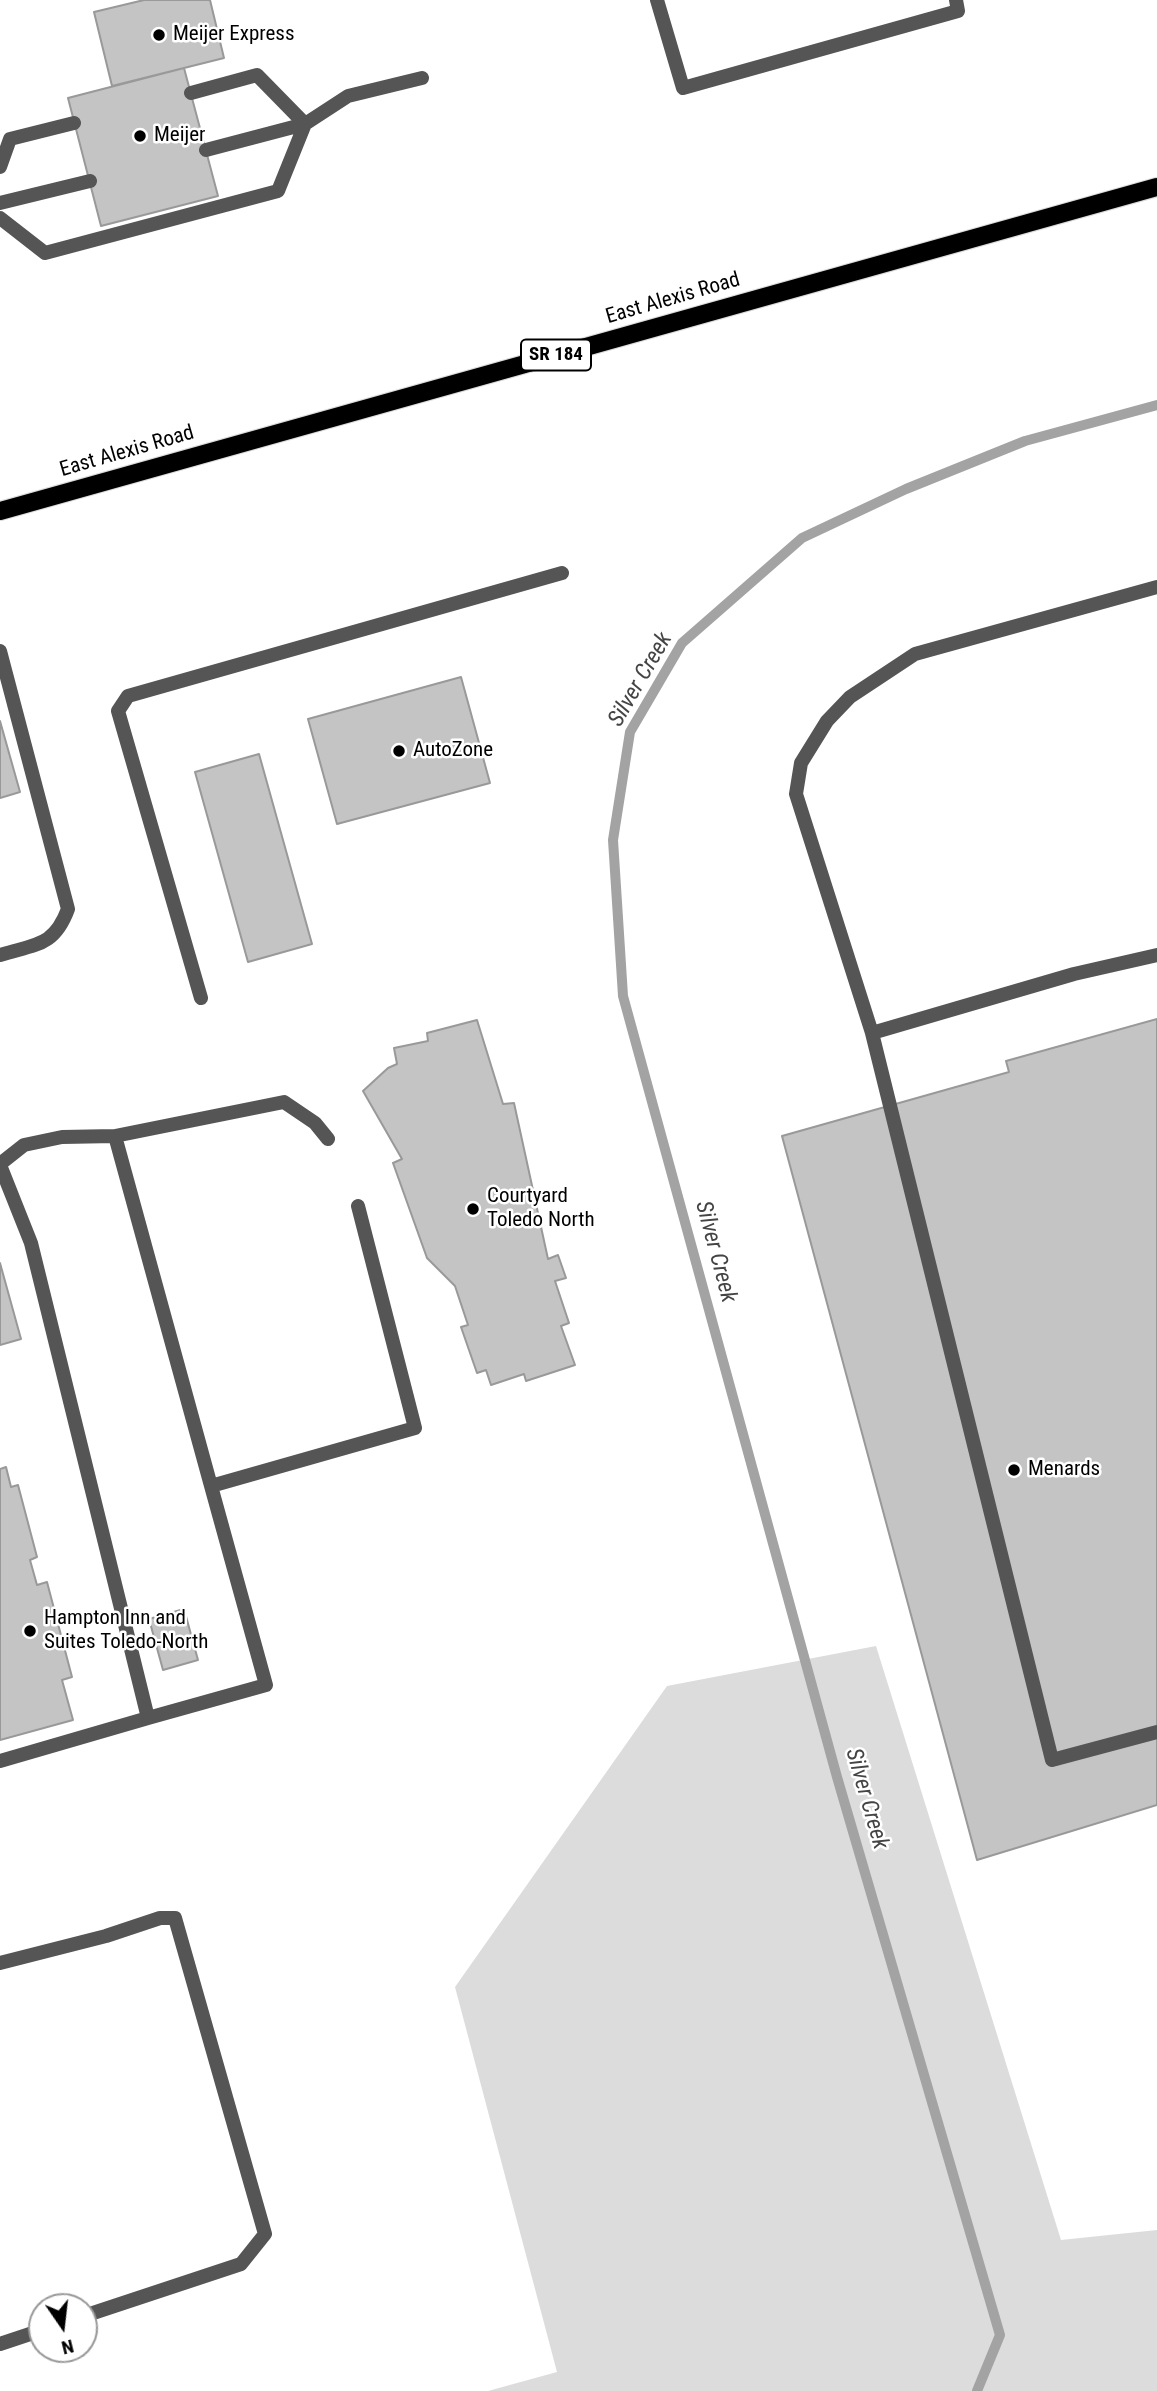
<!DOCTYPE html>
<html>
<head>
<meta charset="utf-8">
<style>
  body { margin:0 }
  #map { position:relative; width:1157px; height:2391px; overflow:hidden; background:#fff; font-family:"Roboto Condensed",sans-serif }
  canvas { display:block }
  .north { position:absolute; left:28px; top:2293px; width:70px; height:70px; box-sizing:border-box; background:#fff; border:2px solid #999; border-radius:50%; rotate:166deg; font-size:19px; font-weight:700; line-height:28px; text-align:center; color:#000 }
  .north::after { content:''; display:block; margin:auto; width:24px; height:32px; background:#000; clip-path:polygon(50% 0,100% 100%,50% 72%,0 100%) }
</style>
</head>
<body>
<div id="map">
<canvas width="1157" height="2391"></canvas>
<div class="north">N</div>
</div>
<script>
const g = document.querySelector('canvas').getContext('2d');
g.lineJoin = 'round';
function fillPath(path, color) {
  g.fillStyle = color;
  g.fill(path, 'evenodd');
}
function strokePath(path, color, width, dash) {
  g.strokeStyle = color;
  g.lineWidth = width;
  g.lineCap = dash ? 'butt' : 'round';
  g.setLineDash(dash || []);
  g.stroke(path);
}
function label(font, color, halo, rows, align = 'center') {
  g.font = font + ' "Roboto Condensed",sans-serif';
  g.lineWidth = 5;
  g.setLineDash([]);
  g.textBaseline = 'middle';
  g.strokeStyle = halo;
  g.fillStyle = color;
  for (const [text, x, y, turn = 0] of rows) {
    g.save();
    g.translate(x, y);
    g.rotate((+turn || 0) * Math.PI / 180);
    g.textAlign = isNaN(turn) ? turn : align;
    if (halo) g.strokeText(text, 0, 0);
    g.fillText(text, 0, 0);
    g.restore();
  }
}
fillPath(new Path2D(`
  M 876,1646 L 1061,2240 L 1157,2230 L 1157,2391 L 488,2391 L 557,2372 L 455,1987 L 667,1686 Z`), '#dcdcdc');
strokePath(new Path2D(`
  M 977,2391 L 1000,2335 L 837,1777 L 623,996 L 613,840 L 630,732 L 682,643 L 802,538 L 906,489 L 1025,441 L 1157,405`), '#a3a3a3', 10);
const building = new Path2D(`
  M 144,0 L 210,0 L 224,58 L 112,86 L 94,12 Z
  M 184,68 L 218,196 L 101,226 L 68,98 Z
  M 461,677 L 490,783 L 337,824 L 308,719 Z
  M 0,721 L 20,792 L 0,798 Z
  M 259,754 L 312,944 L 248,962 L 195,772 Z
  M 1157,1019 L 1157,1805 L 977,1860 L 782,1136 L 1009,1072 L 1006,1061 Z
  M 477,1020 L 503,1104 L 514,1103 L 548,1259 L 558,1255 L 566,1278 L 555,1281 L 569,1323 L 561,1326 L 575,1365 L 526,1381 L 524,1374 L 491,1385 L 486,1370 L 477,1373 L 461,1327 L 468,1325 L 455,1286 L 427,1258 L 393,1163 L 402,1159 L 363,1091 L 388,1068 L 397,1064 L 394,1048 L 428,1041 L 427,1033 Z
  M 0,1263 L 21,1339 L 0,1345 Z
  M 6,1467 L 11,1487 L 18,1485 L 37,1557 L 30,1560 L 37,1585 L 47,1582 L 72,1677 L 62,1680 L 73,1720 L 0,1740 L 0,1469 Z
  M 184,1609 L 198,1660 L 163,1670 L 149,1619 Z`);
fillPath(building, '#c4c4c4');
strokePath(building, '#999', 2);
const primary = new Path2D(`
  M 0,511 L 1157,187`);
strokePath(primary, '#dbdbdb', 20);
strokePath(new Path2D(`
  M 657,0 L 683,88 L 958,11 L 956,0
  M 191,93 L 257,75 L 305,124 L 206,150
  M 0,167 L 10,139 L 74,123
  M 0,203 L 90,181
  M 0,218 L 45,253 L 278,191 L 305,124 L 348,96 L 422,78
  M 1157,587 L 915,654 L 850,697 L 827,721 L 801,763 L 796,794 L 872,1033 L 1074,974 L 1157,955
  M 0,651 L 68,909 C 54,947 35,944 0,955
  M 201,998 L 118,711 L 128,696 L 562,573
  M 872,1033 L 1052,1760 L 1157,1732
  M 115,1136 L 211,1486 L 415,1428 L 358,1206
  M 0,1164 L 24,1145 L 62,1137 L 115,1136 L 284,1102 L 315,1123 L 328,1139
  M 0,1165 L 31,1243 L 148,1718 L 0,1761
  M 148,1718 L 266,1685 L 211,1486
  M 0,1963 L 106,1936 L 160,1918 L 175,1918 L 265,2234 L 241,2264 L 84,2316
  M 0,2344 L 42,2330`), '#555', 14);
strokePath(primary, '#000', 18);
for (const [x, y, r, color] of [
  [159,35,7,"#000"],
  [140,136,7,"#000"],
  [399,751,7,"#000"],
  [473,1209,7,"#000"],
  [1014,1470,7,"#000"],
  [30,1631,7,"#000"]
]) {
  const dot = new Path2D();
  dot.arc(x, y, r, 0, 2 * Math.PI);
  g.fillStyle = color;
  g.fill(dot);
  strokePath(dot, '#fff', 2.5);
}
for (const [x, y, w] of [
  [556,355,70]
]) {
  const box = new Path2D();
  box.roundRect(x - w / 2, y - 15.5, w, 31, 5);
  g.fillStyle = '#fff';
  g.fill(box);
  strokePath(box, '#000', 2);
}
label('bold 19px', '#000', null, [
  ["SR 184",556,355]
]);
label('21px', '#000', '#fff', [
  ["Meijer Express",173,35],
  ["Meijer",154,136],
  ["AutoZone",413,751],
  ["Courtyard",487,1197],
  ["Toledo North",487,1221],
  ["Menards",1028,1470],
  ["Hampton Inn and",44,1619],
  ["Suites Toledo-North",44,1643]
], 'left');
label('21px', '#000', '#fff', [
  ["East Alexis Road",673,299,-16],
  ["East Alexis Road",127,452,-16]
]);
label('italic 23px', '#444', '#fff', [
  ["Silver Creek",641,680,-60],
  ["Silver Creek",715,1252,75],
  ["Silver Creek",866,1799,74]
]);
</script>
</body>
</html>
